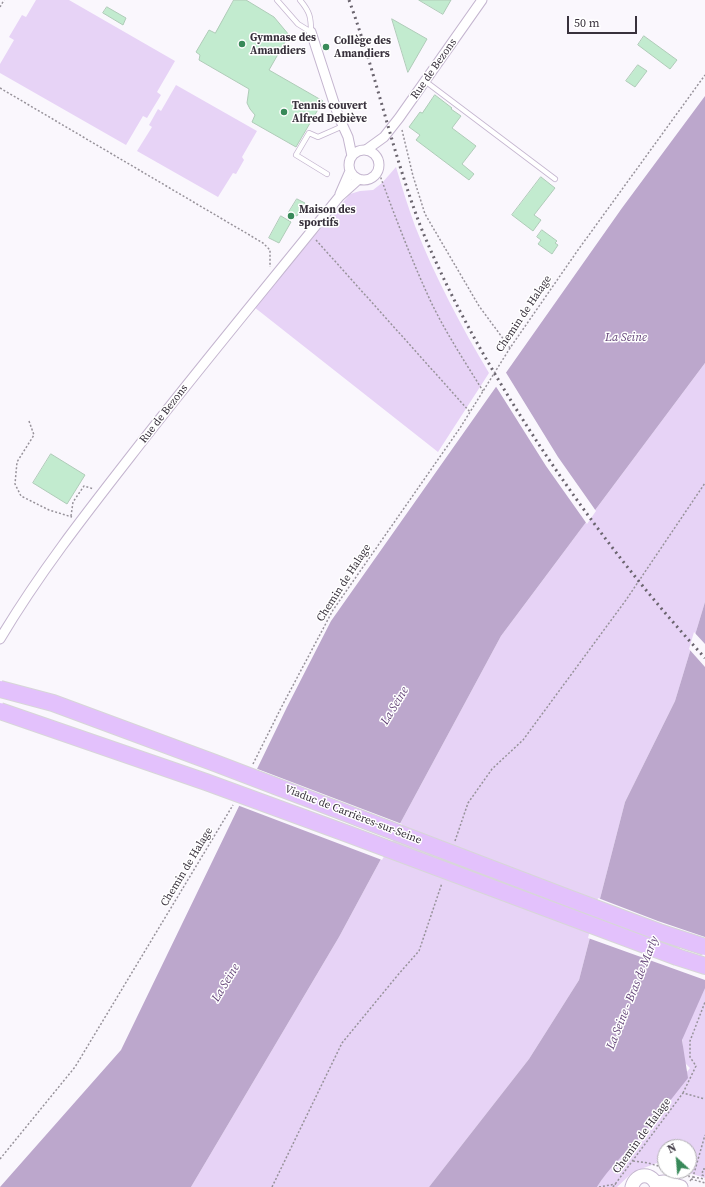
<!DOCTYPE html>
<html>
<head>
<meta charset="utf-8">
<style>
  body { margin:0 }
  #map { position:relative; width:705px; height:1187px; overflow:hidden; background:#faf7fd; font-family:"Source Serif 4",serif }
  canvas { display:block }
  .north { position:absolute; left:657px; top:1139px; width:40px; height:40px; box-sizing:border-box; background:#fff; border:1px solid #afadb1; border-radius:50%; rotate:334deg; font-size:11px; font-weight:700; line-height:16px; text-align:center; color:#38313c }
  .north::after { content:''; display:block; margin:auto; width:14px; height:18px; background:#388959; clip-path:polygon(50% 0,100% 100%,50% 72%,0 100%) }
  .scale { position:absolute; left:567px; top:16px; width:70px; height:18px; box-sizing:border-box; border:2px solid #38313c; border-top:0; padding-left:5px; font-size:12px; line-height:14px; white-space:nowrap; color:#38313c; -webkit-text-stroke:3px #fff; paint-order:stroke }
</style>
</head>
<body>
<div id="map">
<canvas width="705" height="1187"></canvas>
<div class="north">N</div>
<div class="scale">50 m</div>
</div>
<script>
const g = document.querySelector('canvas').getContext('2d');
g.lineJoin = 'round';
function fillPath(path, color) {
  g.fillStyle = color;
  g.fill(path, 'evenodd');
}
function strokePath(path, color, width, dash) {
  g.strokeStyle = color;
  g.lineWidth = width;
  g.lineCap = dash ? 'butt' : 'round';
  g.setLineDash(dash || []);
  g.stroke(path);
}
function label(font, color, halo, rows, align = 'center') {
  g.font = font + ' "Source Serif 4",serif';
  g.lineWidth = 3;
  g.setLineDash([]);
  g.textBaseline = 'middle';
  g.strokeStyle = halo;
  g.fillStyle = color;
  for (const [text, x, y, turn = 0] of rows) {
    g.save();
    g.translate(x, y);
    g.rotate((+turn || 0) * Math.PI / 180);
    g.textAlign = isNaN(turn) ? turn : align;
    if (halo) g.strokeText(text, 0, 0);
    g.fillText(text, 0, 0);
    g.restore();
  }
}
fillPath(new Path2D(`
  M 36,0 L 69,0 L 175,61 L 157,92 L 161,95 L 147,118 L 143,116 L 126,145 L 0,73 L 0,64 L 14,40 L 9,37 L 22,15 L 26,17 Z
  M 176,85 L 257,131 L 242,157 L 244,160 L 236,174 L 233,173 L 218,197 L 137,151 L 152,127 L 149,125 L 158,109 L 161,111 Z
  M 396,167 C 402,187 408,207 415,226 C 435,277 461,326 489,373 L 438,452 L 254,307 L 350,194 L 360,191 L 373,190 L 382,183 Z
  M 705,363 L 705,602 L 675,701 L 625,802 L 579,980 L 529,1059 L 429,1187 L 191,1187 L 339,937 L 501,636 Z
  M 705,986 L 705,1178 L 683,1171 L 689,1171 L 689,1147 L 665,1147 L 665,1166 L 657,1163 L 633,1172 L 617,1187 L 597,1187 L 610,1167 L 690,1068 L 684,1062 L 682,1037 Z`), '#e7d3f6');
fillPath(new Path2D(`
  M 705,96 L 705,363 L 501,636 L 339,937 L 191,1187 L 0,1187 L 121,1050 L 287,707 L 331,621 L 622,208 Z
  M 705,602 L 705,988 L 682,1040 L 688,1078 C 672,1098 656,1119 639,1138 C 624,1154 609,1168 597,1187 L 429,1187 L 529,1059 L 579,980 L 625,802 L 675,701 Z`), '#bca7cc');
fillPath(new Path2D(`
  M 505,371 L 558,457 L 596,511 L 587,524 L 546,466 L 495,385 Z
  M 694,632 L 705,644 L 705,667 L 689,649 Z
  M 255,768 L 402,824 L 382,860 L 237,805 Z
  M 598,898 L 658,921 L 705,937 L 705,980 L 588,938 Z`), '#faf7fd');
const building = new Path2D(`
  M 234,0 L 246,0 L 274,17 L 289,35 L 269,70 L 323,101 L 296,147 L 252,122 L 255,115 L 250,109 L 247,103 L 249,89 L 199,60 L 200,55 L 196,52 L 209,30 L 215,33 Z
  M 419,0 L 451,0 L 443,14 Z
  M 107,7 L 126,18 L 123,25 L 103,13 Z
  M 392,19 L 427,39 L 408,72 Z
  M 644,36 L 677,60 L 670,69 L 638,45 Z
  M 638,65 L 647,71 L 635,87 L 626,81 Z
  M 435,95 L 452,108 L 451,109 L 461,116 L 452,128 L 476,146 L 462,164 L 474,174 L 469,180 L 416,140 L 420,135 L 409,127 L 420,112 L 422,113 Z
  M 541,177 L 555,188 L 534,215 L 541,220 L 533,231 L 512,215 Z
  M 297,199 L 305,203 L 297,216 L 289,212 Z
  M 281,216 L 291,222 L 279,243 L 269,238 Z
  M 542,230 L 557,241 L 555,243 L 558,245 L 552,254 L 538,244 L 541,240 L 537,237 Z
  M 51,454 L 85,475 L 67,504 L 33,483 Z`);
fillPath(building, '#c2ebcf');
strokePath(building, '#afcbb8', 1);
const lane = new Path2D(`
  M 277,0 L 298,24 L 311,32 C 311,17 310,12 300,0
  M 425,81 L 555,179
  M 327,174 L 296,155 L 309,133 L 318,137 L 343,126`);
const street = new Path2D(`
  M 311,32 L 338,115 L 348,137 L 352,156
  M 366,150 L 384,137 L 399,118 L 482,0
  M349 165a15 15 0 1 1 30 0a15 15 0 1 1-30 0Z
  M 340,194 L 350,171
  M 0,639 C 38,575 84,516 130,457 C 198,369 269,284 339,197 L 359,179`);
const secondary = new Path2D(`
  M 656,1183 L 664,1182 L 681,1187
  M 632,1187 C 636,1172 653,1172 657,1187`);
const highway = new Path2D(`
  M 677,957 L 705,966`);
strokePath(lane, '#c4b5cf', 6);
strokePath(street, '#c4b5cf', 11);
strokePath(secondary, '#c4b5cf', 15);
strokePath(highway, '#d7d6d8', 18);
strokePath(new Path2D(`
  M 0,7 L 4,0
  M 0,88 L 263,243 L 270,250 L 270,267
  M 402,130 L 413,176 L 425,214 L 479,306 L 510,348
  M 378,170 C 394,214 411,259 431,302 C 446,333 465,362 483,391
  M 316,240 L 470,412
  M 29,421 L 34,435 L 17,462 L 15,484 L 21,496 L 49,510 L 72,517
  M 71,516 L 73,502 L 84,486 L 94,489
  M 253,764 L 281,708 L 333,610 L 460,428 L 510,348 L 578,250 L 705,75
  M 455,841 L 468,803 L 492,769 L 523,740 L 626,600 L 705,483
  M 683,1093 L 696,1066 L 690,1057 L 690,1041 L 705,1002
  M 0,1159 L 75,1067 L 233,805
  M 633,1161 L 648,1163 L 665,1168
  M 705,1169 L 703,1169 L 702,1175 L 705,1176
  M 673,1171 L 689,1176 L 690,1179
  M 693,1177 L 705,1179
  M 691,1179 L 705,1183
  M 690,1181 L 693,1177 L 705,1135
  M 272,1187 L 342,1043 L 397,976 L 419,951 L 442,883
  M 599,1187 L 616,1184
  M 613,1187 L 683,1093 L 705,1099`), '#97929a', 1.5, [2, 2]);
strokePath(lane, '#fff', 4.5);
strokePath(street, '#fff', 9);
strokePath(secondary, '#fff', 13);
strokePath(highway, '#e3c1fc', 16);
strokePath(new Path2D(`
  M 349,0 C 376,74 392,151 420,225 C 448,294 485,360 525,423 C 578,506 638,585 705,658`), '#6a646e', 3, [2, 4]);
const highwayBridge = new Path2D(`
  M 0,689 L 53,703 L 215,763 L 571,899 L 659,932 L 705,947
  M 0,711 L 206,782 L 348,834 L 677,957`);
strokePath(highwayBridge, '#d7d6d8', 18, []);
strokePath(highwayBridge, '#e3c1fc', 16);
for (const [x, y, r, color] of [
  [242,44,4,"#388959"],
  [326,47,4,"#388959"],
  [284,112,4,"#388959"],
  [291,216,4,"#388959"]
]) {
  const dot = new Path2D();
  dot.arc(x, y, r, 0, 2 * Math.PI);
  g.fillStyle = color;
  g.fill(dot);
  strokePath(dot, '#fff', 1.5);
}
label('bold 11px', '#38313c', '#fff', [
  ["Gymnase des",250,38],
  ["Amandiers",250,51],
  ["Collège des",334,41],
  ["Amandiers",334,54],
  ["Tennis couvert",292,106],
  ["Alfred Debiève",292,119],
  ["Maison des",299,210],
  ["sportifs",299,223]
], 'left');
label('11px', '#38313c', '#fff', [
  ["Rue de Bezons",434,69,-55],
  ["Chemin de Halage",524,314,-56],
  ["Rue de Bezons",164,414,-52],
  ["Chemin de Halage",344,583,-57],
  ["Viaduc de Carrières-sur-Seine",353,815,21],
  ["Chemin de Halage",187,867,-59],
  ["Chemin de Halage",642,1136,-54]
]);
label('italic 12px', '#66477a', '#fff', [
  ["La Seine",626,338],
  ["La Seine",395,706,-59],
  ["La Seine",226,983,-59],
  ["La Seine - Bras de Marly",633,993,-68]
]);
</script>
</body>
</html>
